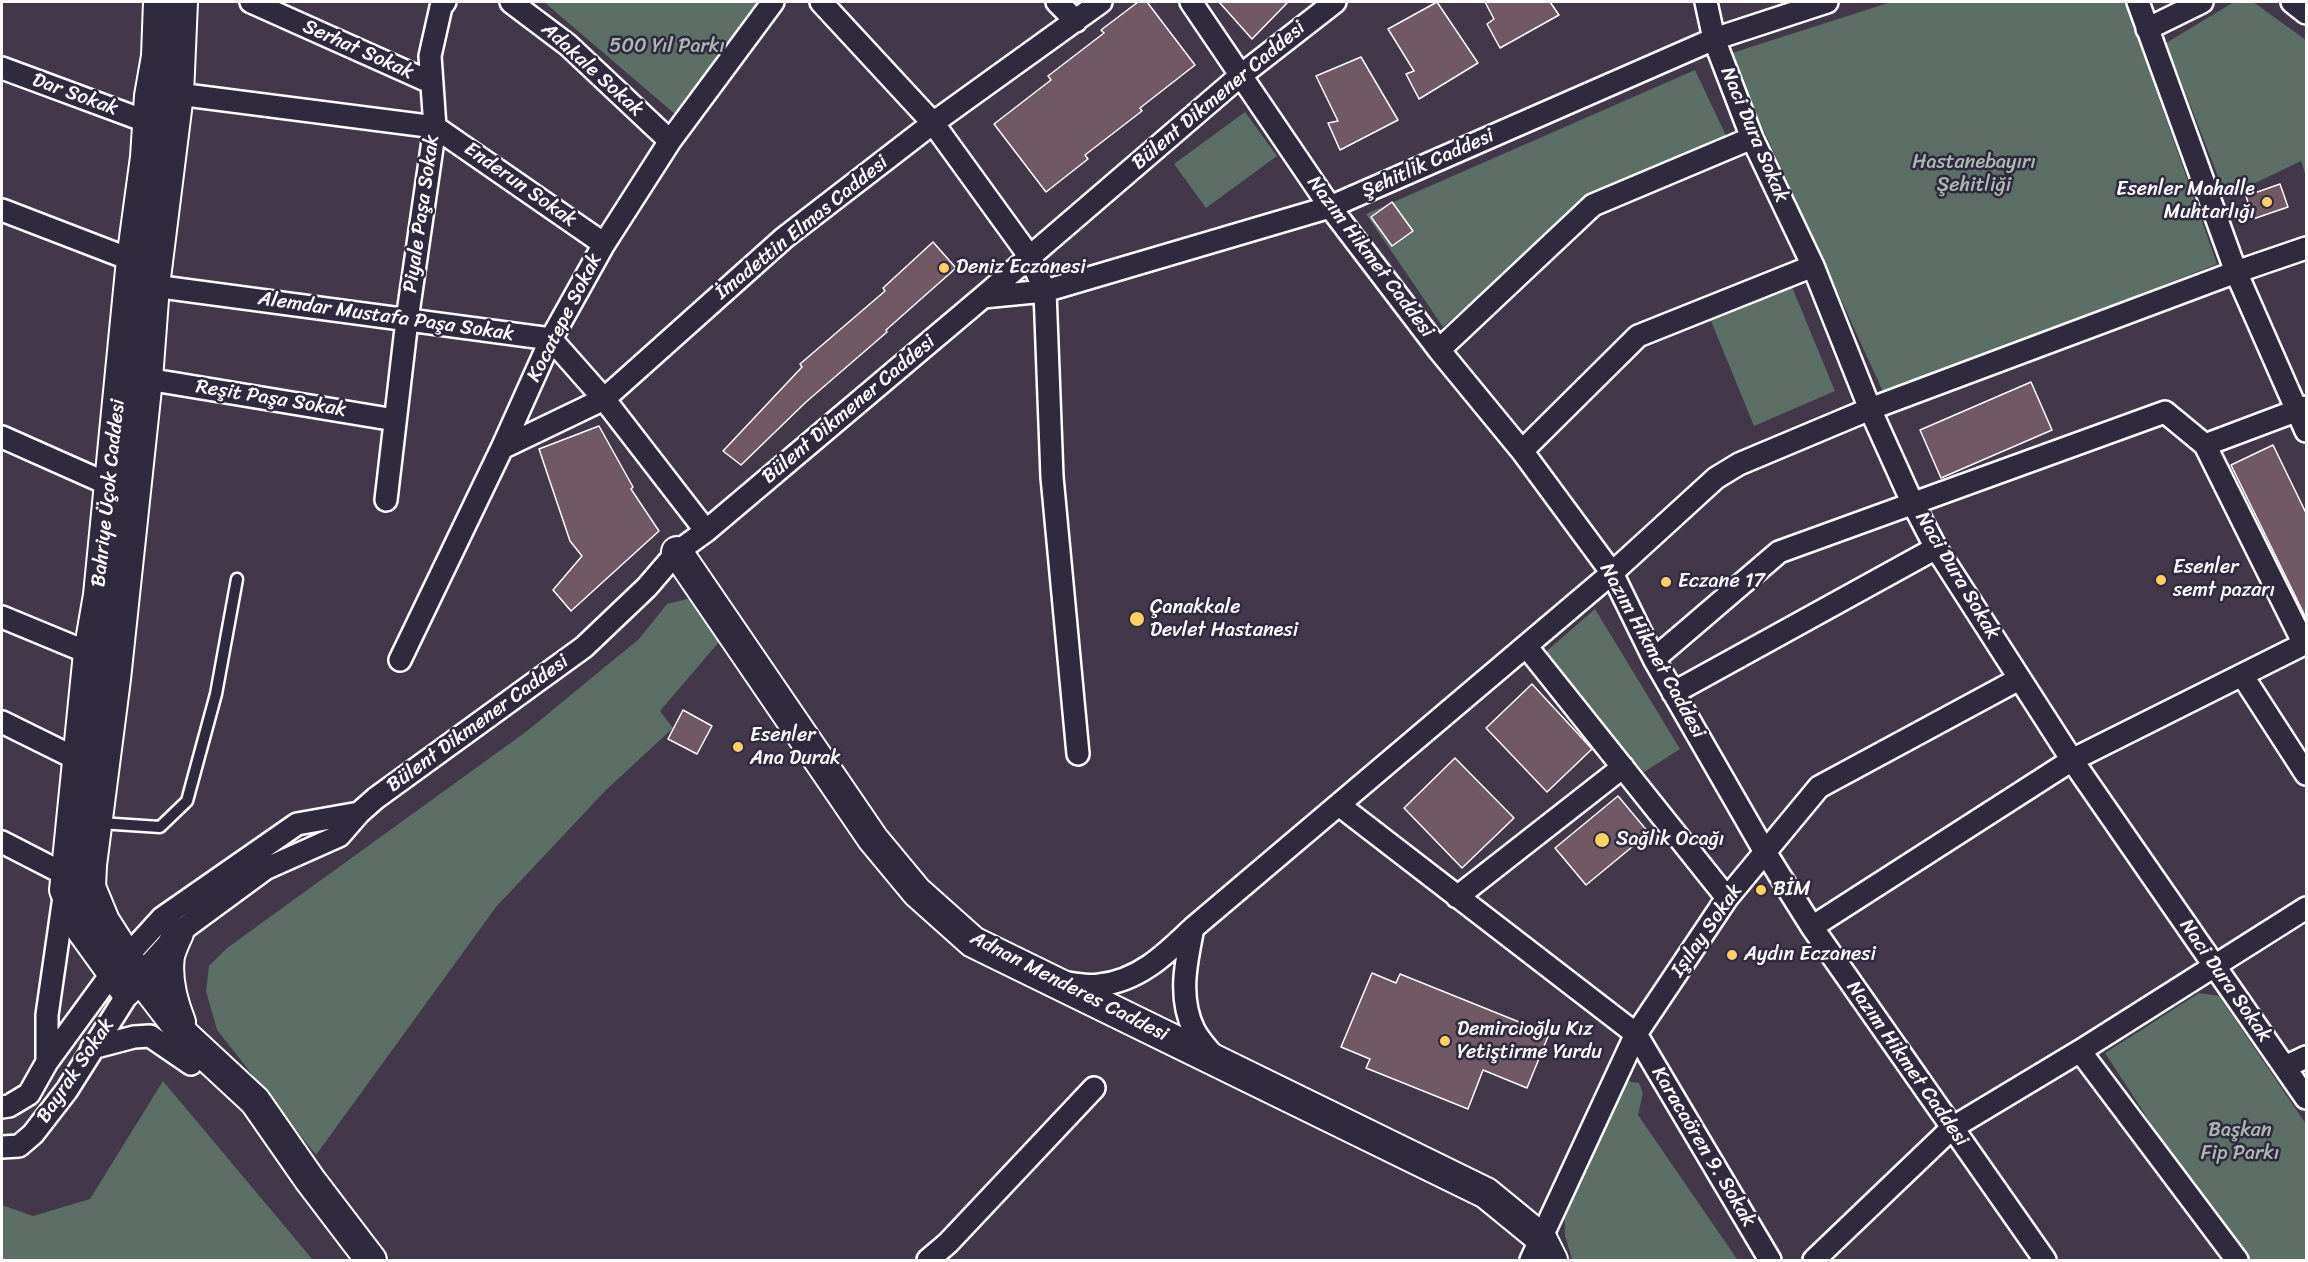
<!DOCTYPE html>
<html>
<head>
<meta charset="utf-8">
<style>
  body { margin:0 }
  #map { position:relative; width:2308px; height:1262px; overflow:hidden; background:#423849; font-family:Sriracha,sans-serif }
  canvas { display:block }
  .frame { position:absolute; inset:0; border:3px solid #fff; pointer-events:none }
</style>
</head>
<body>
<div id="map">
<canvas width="2308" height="1262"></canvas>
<div class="frame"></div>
</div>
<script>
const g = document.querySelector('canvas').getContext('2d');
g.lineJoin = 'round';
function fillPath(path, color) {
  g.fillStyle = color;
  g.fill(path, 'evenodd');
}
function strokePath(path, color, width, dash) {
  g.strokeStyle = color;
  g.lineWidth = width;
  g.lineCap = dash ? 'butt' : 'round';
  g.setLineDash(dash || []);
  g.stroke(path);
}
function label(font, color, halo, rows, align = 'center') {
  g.font = font + ' Sriracha,sans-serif';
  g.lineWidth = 5;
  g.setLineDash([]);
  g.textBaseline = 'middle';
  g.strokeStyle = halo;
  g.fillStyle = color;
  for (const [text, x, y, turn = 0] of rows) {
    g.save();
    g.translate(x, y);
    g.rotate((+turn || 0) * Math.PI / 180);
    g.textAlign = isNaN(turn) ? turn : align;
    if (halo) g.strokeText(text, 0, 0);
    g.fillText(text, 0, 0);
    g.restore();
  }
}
fillPath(new Path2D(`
  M 544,2 L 757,2 L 675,114 Z
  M 1891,2 L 2125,2 L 2217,264 L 1884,394 L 1729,54 Z
  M 2234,2 L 2253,2 L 2306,40 L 2306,176 L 2301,161 L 2226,197 L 2166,43 Z
  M 1695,70 L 1728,140 L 1590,199 L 1443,327 L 1366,214 Z
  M 1245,112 L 1277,156 L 1206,208 L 1174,164 Z
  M 1792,287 L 1835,391 L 1754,426 L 1711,321 Z
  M 695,597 L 719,642 L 660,711 L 673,728 L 606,790 L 496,907 L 316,1155 L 217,1030 L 206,991 L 209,966 L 227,948 L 527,731 L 639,639 L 667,604 Z
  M 1595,609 L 1680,749 L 1644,772 L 1541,656 Z
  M 2199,993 L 2219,996 L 2306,1124 L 2306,1260 L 2240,1260 L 2105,1053 Z
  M 1619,1080 L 1639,1083 L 1643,1093 L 1638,1115 L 1737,1259 L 1749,1260 L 1573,1260 L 1572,1259 L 1565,1236 L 1564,1206 Z
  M 163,1081 L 313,1260 L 2,1260 L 2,1205 L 33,1216 L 90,1199 Z`), '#5c6e65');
const building = new Path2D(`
  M 1138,2 L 1147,2 L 1195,65 L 1140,108 L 1142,111 L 1085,155 L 1088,159 L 1046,192 L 994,124 L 1051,80 L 1048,76 L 1104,33 L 1101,30 Z
  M 1219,2 L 1288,2 L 1252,39 Z
  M 1437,2 L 1478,63 L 1419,99 L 1406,74 L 1414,71 L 1388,29 Z
  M 1485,2 L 1550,2 L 1559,15 L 1500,48 L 1487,24 L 1494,19 Z
  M 1361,57 L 1398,120 L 1340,150 L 1328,123 L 1338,121 L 1316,76 Z
  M 2280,184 L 2288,207 L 2253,219 L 2246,196 Z
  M 1392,202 L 1413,231 L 1392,246 L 1371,217 Z
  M 933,242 L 956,268 L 886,330 L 887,332 L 806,402 L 741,465 L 723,451 L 802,367 L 800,364 L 885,291 L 883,288 Z
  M 2031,382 L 2052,430 L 1941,478 L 1920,430 Z
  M 599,426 L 633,487 L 631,489 L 659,531 L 571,611 L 553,590 L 582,556 L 570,541 L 539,449 Z
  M 2273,445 L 2307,515 L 2307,620 L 2231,465 Z
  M 1532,684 L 1592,749 L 1547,792 L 1486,728 Z
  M 683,710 L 712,726 L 697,754 L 668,739 Z
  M 1455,758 L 1514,818 L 1462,868 L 1404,808 Z
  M 1618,796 L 1649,833 L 1586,885 L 1555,848 Z
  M 1372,973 L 1396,983 L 1400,974 L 1549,1034 L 1527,1088 L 1483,1070 L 1468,1109 L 1366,1068 L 1370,1059 L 1341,1047 Z`);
fillPath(building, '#705864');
strokePath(building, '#fff', 1.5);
const lane = new Path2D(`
  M 100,823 L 160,827 L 187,801 L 216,694 L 237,579`);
const street = new Path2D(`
  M 251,2 L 432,83
  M 511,2 L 568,45 L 670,141
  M 821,2 L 933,123 L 1030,257 L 1045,291 L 1052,477 L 1078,754
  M 1057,2 L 1076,21
  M 1191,2 L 1330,207 L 1439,350 L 1522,451 L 1612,573 L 1654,659 L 1765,852 L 1812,927 L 2045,1260
  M 1706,2 L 1714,39 L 1752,138 L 1813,266 L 1870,409 L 1912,502 L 1936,548 L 2072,760 L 2306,1098
  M 2138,2 L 2236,272 L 2306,431
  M 2292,2 L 2306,13
  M 2147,29 L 2202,2
  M 2,68 L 148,122
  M 178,94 L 435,127 L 604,244
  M 2,210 L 132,260
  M 154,286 L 551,339 L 604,399 L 706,531
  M 983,297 L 1045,291 L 1330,207 L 1714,39 L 1827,2
  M 1439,350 L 1593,205 L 1752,138
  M 147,379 L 395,420
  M 2,437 L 110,485
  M 2205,445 L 2306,407
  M 502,448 L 604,399 L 784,238 L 933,123 L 1101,2
  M 1522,451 L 1638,336 L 1813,266
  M 386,500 L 407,320 L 435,127 L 430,56 L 441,7 L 445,2
  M 2,617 L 89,653
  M 1526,646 L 1727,898
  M 1654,659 L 1779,552 L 2165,412 L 2205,445 L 2304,644
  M 400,660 L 502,448 L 551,339 L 604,244 L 670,141 L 773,2
  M 2242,675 L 2306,774
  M 1673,693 L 1936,548
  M 2,722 L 79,760
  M 1339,805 L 1636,1034 L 1770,1260
  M 2,842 L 76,880
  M 1457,897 L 1623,767
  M 1812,927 L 2072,760 L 2306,643
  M 1193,928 C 1186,962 1178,998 1194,1030 C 1199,1040 1208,1049 1214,1057
  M 1067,983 C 1077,984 1089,987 1099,985 C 1139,981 1166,954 1193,928 L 1612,573 L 1716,478 L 1739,464 L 1870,409 L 2236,272 L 2306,248
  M 92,1048 L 134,1037 L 150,1036 L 191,1064
  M 2080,1051 L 2237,1260
  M 47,1062 L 47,1015 L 65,890
  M 2285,1067 L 2306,1057
  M 2,1107 L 9,1106 L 29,1094 L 47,1062 L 112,973 L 162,918 L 297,824 L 359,813
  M 2,1147 L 19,1146 L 33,1134 L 67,1090 L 139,976 L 178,933 L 265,869 L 339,836 L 359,813 L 376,798 L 584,647 L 647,587 L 677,552 L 706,531 L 983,297 L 1240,76 L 1335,2
  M 928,1260 L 948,1243 L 1094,1088
  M 1531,1260 L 1636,1034 L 1727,898 L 1819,787 L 2019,679
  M 1814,1260 L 1952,1128 L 2080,1051 L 2306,908`);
const secondary = new Path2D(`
  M 182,2 L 178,94 L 154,286 L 147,379 L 115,679 L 91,865 L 90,887 L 104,921 L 139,976 L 185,1036 L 255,1101 L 310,1180 L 371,1260
  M 677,552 L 873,839 L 917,892 L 973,942 L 1486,1193 L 1541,1238 L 1552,1260
  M 178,933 C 175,940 171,948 169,956 C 166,977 172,1002 180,1022
  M 126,991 L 82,930 L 65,890 L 89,653 L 99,595 L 132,260 L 146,157 L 150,96 L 157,56 L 159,2`);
strokePath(lane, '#fff', 15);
strokePath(street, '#fff', 26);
strokePath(secondary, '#fff', 34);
strokePath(lane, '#2f2a3d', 10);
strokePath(street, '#2f2a3d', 21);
strokePath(secondary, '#2f2a3d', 30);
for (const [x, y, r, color] of [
  [2267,202,6,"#ffd166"],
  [944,268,6,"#ffd166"],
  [2161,580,6,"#ffd166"],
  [1666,582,6,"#ffd166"],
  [1137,619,8,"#ffd166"],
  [738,747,6,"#ffd166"],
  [1602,840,8,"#ffd166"],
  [1761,890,6,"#ffd166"],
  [1732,955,6,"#ffd166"],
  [1445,1041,6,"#ffd166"]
]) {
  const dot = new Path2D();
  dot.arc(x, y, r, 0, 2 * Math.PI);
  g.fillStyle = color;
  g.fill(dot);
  strokePath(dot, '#2f2a3d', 2);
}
label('20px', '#aeb6b2', '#2f2a3d', [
  ["500 Yıl Parkı",667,47],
  ["Hastanebayırı",1974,163],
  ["Şehitliği",1974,186],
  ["Başkan",2240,1131],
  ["Fip Parkı",2240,1154]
]);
label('20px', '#fff', '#2f2a3d', [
  ["Serhat Sokak",358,50,24],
  ["Adakale Sokak",592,70,42],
  ["Dar Sokak",75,95,20],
  ["Bülent Dikmener Caddesi",1219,96,-40],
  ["Naci Dura Sokak",1754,135,67],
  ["Şehitlik Caddesi",1428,164,-24],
  ["Enderun Sokak",520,185,35],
  ["Piyale Paşa Sokak",422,214,-82],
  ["İmadettin Elmas Caddesi",802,228,-39],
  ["Nazım Hikmet Caddesi",1370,257,53],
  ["Alemdar Mustafa Paşa Sokak",386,317,8],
  ["Kocatepe Sokak",565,318,-63],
  ["Reşit Paşa Sokak",271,399,9],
  ["Bülent Dikmener Caddesi",849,410,-40],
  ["Bahriye Üçok Caddesi",109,493,-84],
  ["Naci Dura Sokak",1957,576,59],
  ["Nazım Hikmet Caddesi",1652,651,61],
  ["Bülent Dikmener Caddesi",478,724,-36],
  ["Işılay Sokak",1707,931,-55],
  ["Naci Dura Sokak",2225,981,55],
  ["Adnan Menderes Caddesi",1069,987,27],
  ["Nazım Hikmet Caddesi",1907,1064,55],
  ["Bayrak Sokak",76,1071,-56],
  ["Karacaören 9. Sokak",1703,1147,59]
]);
label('20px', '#fff', '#2f2a3d', [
  ["Esenler Mahalle",2255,190,"right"],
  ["Muhtarlığı",2255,213,"right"],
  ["Deniz Eczanesi",956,268],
  ["Esenler",2173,568],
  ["semt pazarı",2173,591],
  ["Eczane 17",1678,582],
  ["Çanakkale",1150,608],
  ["Devlet Hastanesi",1150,631],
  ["Esenler",750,736],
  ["Ana Durak",750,759],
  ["Sağlık Ocağı",1616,840],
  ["BİM",1773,890],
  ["Aydın Eczanesi",1744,955],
  ["Demircioğlu Kız",1457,1030],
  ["Yetiştirme Yurdu",1457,1053]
], 'left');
</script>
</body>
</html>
